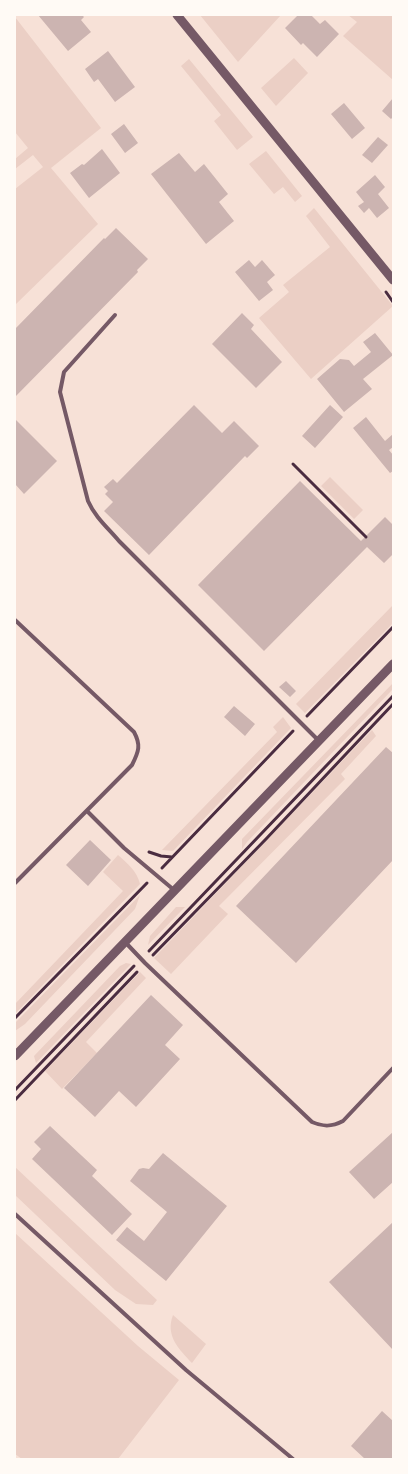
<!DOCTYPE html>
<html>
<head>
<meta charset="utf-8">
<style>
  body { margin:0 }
  #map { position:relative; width:408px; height:1474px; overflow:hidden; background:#f7e1d7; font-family:Overpass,sans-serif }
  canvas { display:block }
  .frame { position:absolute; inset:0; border:16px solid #fffaf5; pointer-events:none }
</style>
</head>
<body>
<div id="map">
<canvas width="408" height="1474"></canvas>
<div class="frame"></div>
</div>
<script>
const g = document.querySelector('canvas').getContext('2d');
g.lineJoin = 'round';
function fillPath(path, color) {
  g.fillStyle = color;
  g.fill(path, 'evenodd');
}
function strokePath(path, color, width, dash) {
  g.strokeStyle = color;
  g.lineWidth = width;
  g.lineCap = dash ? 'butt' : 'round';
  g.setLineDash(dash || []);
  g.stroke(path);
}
fillPath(new Path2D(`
  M 200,15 L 281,15 L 238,62 Z
  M 348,15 L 393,15 L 393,80 L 343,36 L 357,22 Z
  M 15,17 L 101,128 L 51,168 L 98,224 L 15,305 L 15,189 L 43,167 L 33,155 L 15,169 L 15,159 L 28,148 L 15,132 Z
  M 294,58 L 308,73 L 276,106 L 261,88 Z
  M 189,59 L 253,137 L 237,150 L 214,121 L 221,115 L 181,66 Z
  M 266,151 L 302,196 L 295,202 L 283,187 L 274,194 L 249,164 Z
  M 314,208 L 393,306 L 311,379 L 259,318 L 289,292 L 283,285 L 330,247 L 306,216 Z
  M 330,477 L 363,510 L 354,519 L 321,486 Z
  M 393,605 L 393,623 L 305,713 L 296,704 Z
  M 393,683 L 393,689 L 247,842 L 242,849 L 242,839 Z
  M 283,717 L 291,728 L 173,851 L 162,850 L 277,732 L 273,727 Z
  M 372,730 L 376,736 L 341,774 L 345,779 L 219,906 L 228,914 L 171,974 L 154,958 Z
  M 118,855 C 128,864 137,871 140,884 L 15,1014 L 15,1004 L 123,891 L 103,872 Z
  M 140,895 L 135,909 L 25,1024 L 15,1031 L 15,1023 Z
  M 176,907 L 185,907 L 148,945 L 150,936 Z
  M 126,963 L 131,964 L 36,1063 L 34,1056 L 120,966 Z
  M 140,972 L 146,978 L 86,1042 L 97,1053 L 62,1089 L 45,1071 Z
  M 15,1167 L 157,1300 L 153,1305 L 136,1304 L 115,1290 L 15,1195 Z
  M 15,1233 L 138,1346 L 179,1380 L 118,1459 L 22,1459 L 15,1454 Z
  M 173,1315 L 206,1344 L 192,1363 C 179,1349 165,1336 173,1315 Z`), '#ebcfc5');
fillPath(new Path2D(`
  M 38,15 L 82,15 L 84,17 L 81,20 L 91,32 L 68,51 Z
  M 298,15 L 311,15 L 320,24 L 325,20 L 339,34 L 317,57 L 303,43 L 301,45 L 285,28 Z
  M 108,51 L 135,87 L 115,102 L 98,79 L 94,82 L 85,69 Z
  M 393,98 L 393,117 L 391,119 L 382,111 Z
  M 344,103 L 365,128 L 352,139 L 331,114 Z
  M 124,124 L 138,143 L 125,153 L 111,134 Z
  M 378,137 L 388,145 L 372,163 L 362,155 Z
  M 102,149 L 120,173 L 89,198 L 70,173 L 82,164 L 84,165 Z
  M 179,153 L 195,172 L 204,164 L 228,194 L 219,202 L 234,221 L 206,244 L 151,174 Z
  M 375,175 L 385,187 L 378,194 L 389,208 L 377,218 L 369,208 L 364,213 L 358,206 L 364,202 L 356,192 Z
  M 116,228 L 148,259 L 137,270 L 138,272 L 15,397 L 15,329 L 104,238 L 105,239 Z
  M 249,260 L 255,267 L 262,260 L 275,275 L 267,282 L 273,290 L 259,301 L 235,272 Z
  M 242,313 L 254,325 L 251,329 L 282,362 L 256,388 L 212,344 Z
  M 375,333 L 393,355 L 363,379 L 372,389 L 344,412 L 317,379 L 340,359 L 349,360 L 354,366 L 371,352 L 363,342 Z
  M 194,405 L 222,433 L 234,421 L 259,446 L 247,458 L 245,456 L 149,555 L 104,511 L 113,502 L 105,494 L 108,491 L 104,487 L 113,479 L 117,483 Z
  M 330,405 L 343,417 L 315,448 L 302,436 Z
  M 366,417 L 385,441 L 393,434 L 393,447 L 389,450 L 393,455 L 393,471 L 390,473 L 353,428 Z
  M 15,419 L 57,461 L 24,494 L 15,484 Z
  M 300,481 L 361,541 L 385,517 L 393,525 L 393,554 L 384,563 L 367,547 L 264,651 L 198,585 Z
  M 286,681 L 296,691 L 290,697 L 279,687 Z
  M 234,706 L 255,724 L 245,736 L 224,717 Z
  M 386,747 L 393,753 L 393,860 L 296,963 L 236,906 Z
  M 90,840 L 111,860 L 88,886 L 66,865 Z
  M 151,995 L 183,1025 L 165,1045 L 180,1059 L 136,1107 L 119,1091 L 95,1117 L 64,1088 Z
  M 50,1126 L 97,1170 L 92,1176 L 132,1214 L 112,1235 L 32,1159 L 41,1149 L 34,1142 Z
  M 393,1132 L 393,1182 L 374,1199 L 349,1172 Z
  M 163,1153 L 227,1206 L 166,1281 L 116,1240 L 127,1227 L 144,1241 L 167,1212 L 130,1181 L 139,1169 L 143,1168 L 149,1169 Z
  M 393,1222 L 393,1350 L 329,1282 Z
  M 382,1411 L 393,1421 L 393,1459 L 365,1459 L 351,1446 Z`), '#ccb4b1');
strokePath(new Path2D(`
  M 386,292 L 393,302
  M 293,464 L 366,537
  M 307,716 L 393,627
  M 149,852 L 161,856 L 172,857
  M 162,868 L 293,731
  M 149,951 L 393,696
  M 153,955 L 266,839 L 393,704
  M 15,1018 L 147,883
  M 15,1090 L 134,966
  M 15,1100 L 137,972`), '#4a2c40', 3);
strokePath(new Path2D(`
  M 115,315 L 64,372 L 60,392 L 88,501 C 95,517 108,528 119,541 L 319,741
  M 15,620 L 134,732 C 141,745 139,751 132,765 L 15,883
  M 87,811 L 124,848 L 174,890
  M 126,943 L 145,963 L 312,1122 C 323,1127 332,1127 343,1121 L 393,1068
  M 15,1214 L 186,1370 L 293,1459`), '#755966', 4);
strokePath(new Path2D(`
  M 177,15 L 393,280
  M 15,1056 L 393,664`), '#755966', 9);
</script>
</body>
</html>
